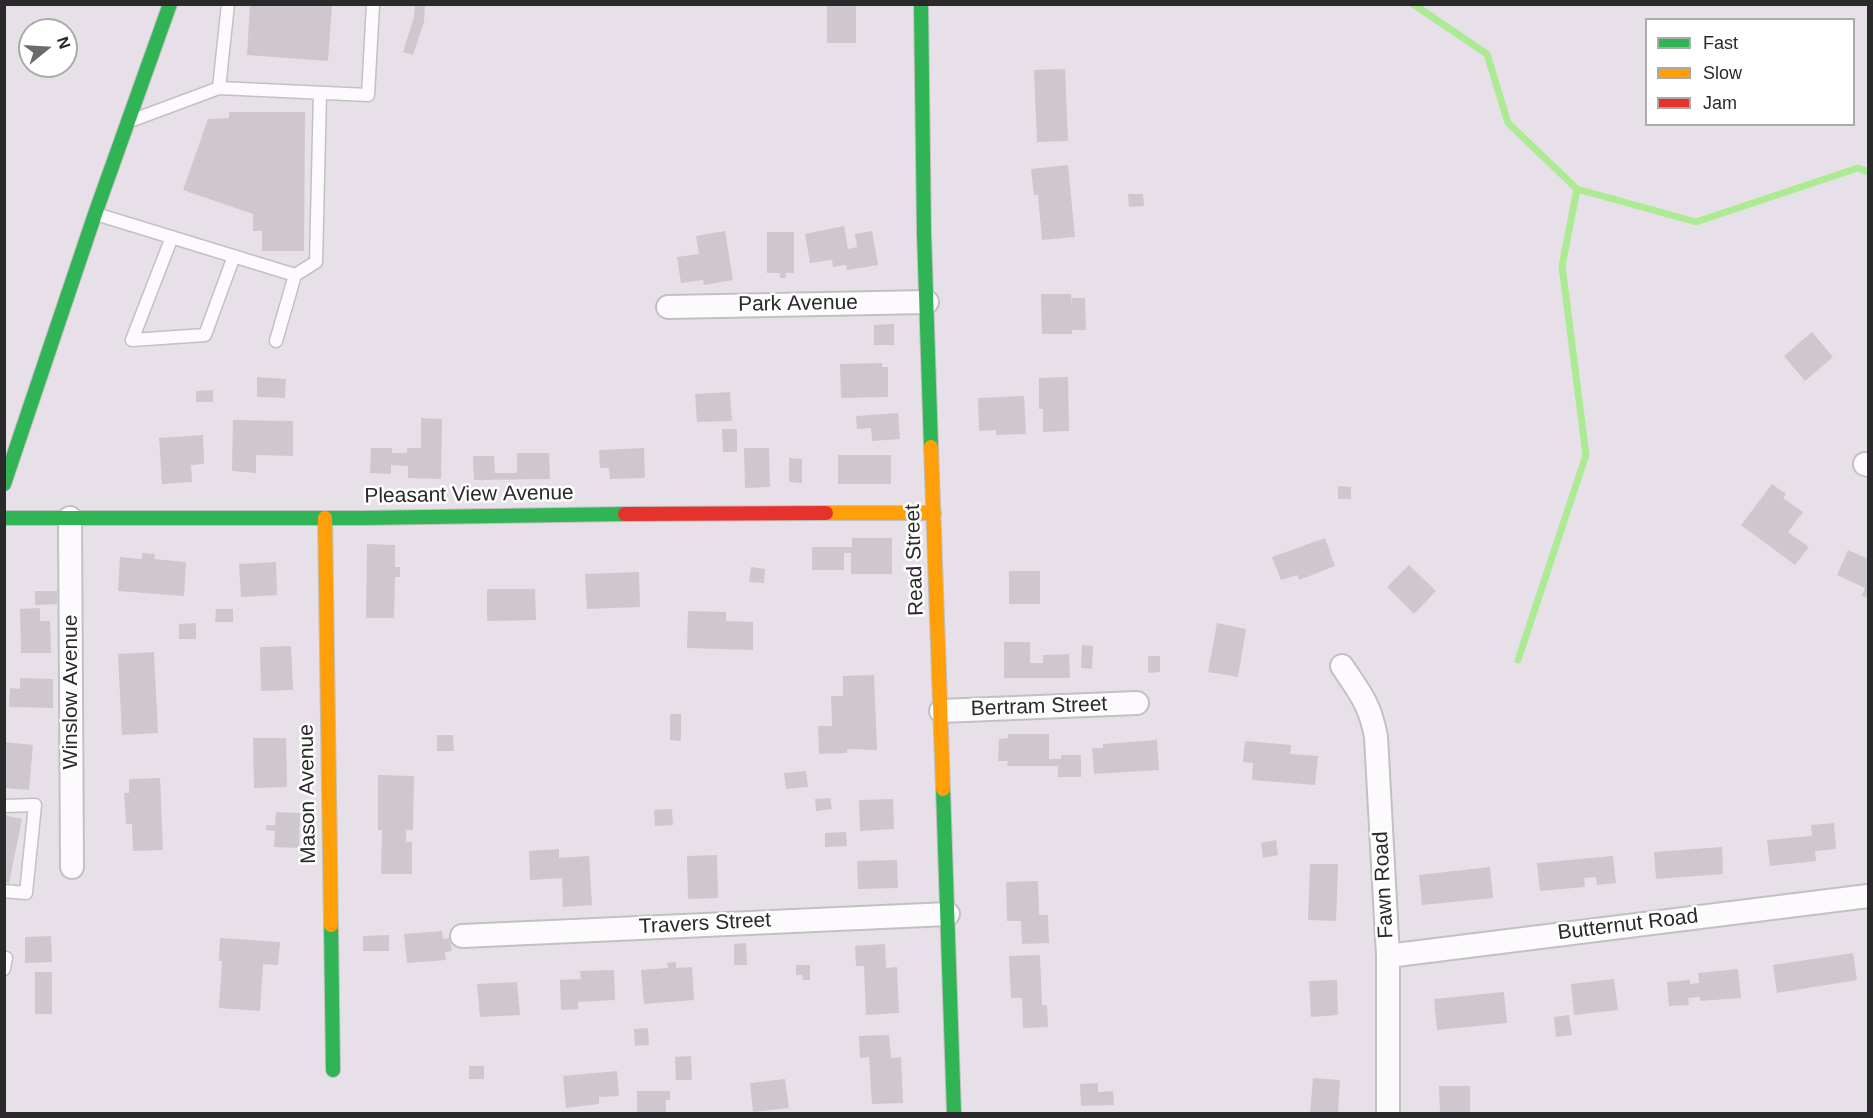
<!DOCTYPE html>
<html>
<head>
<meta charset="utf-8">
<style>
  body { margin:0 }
  #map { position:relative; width:1873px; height:1118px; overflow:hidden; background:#e8e0e8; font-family:Helvetica,sans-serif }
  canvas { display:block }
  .frame { position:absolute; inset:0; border:6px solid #2a2a2a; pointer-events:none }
  .legend { position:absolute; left:1645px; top:18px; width:210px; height:108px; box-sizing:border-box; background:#fff; border:2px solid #aaa; margin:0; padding:8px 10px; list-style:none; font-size:18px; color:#2a2a2a }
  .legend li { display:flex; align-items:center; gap:12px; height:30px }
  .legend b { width:30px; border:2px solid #aaa }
  .north { position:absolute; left:18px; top:18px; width:60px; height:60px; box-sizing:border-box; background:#fff; border:2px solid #aaa; border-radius:50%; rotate:72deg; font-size:16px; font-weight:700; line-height:24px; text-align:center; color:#2a2a2a }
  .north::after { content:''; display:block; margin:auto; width:21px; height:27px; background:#6c6a6c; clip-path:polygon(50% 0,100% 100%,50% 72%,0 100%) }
</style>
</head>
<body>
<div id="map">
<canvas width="1873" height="1118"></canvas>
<div class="frame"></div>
<ul class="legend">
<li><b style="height:8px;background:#30b455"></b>Fast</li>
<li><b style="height:8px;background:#ff9f0a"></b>Slow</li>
<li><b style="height:8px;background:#e5322d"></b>Jam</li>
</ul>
<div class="north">N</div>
</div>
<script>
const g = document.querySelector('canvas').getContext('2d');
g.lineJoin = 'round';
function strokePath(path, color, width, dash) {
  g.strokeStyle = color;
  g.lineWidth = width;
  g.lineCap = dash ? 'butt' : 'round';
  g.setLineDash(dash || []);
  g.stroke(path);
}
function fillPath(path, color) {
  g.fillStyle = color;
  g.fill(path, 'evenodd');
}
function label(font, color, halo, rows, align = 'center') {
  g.font = font + ' Helvetica,sans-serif';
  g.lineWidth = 5;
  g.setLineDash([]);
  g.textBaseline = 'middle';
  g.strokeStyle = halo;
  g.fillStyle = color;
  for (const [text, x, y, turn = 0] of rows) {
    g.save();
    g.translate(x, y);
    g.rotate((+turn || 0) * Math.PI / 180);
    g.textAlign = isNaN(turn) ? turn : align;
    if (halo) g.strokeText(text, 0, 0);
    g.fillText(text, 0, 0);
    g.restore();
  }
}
strokePath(new Path2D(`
  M 1413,4 L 1487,54 L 1508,123 L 1577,189 L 1696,222 L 1858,168 L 1868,172
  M 1518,660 L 1586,455 L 1562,266 L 1577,189`), '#acea93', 7);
fillPath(new Path2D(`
  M 250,4 L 332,4 L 328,61 L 247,55 Z
  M 415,4 L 425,4 L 424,22 L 413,55 L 403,52 L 414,17 Z
  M 827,4 L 856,4 L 856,43 L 827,43 Z
  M 1065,69 L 1068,141 L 1037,142 L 1034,70 Z
  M 229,112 L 305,112 L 304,251 L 262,251 L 262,231 L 253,231 L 253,214 L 183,190 L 208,119 L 229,118 Z
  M 1068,165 L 1075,237 L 1042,240 L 1038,195 L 1034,195 L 1031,169 Z
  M 1128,194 L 1143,194 L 1144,206 L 1129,207 Z
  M 844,226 L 848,249 L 857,247 L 855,234 L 872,231 L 878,265 L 847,270 L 846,265 L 833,267 L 832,260 L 810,263 L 805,234 Z
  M 725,231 L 733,280 L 704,285 L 703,280 L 681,283 L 677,257 L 699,254 L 696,236 Z
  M 767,232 L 794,232 L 794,273 L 786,273 L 786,278 L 780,278 L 780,273 L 767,273 Z
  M 1041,294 L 1071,294 L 1072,307 L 1072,298 L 1085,298 L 1086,330 L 1072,330 L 1072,334 L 1042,334 Z
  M 894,324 L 894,345 L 874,345 L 874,325 Z
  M 1812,332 L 1833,357 L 1805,381 L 1784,356 Z
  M 882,363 L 882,367 L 888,367 L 888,397 L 841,398 L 840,364 Z
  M 257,377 L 286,379 L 285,398 L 257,397 Z
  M 1068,377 L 1069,431 L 1043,432 L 1043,409 L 1039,409 L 1039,378 Z
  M 213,390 L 213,402 L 196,402 L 196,391 Z
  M 730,392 L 732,421 L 697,422 L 695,394 Z
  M 1024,396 L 1026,434 L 996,435 L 996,430 L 979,431 L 978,398 Z
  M 898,413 L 900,439 L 872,441 L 871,428 L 857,429 L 856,416 Z
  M 421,418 L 442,419 L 441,479 L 408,478 L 408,466 L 391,465 L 391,474 L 370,473 L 371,448 L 392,448 L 392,453 L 407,453 L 407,448 L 421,448 Z
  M 233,420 L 293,421 L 293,456 L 256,455 L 256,473 L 232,471 Z
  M 722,429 L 737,429 L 737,452 L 723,452 Z
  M 203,435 L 204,464 L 191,465 L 192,482 L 162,484 L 159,438 Z
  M 644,448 L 645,478 L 610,479 L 609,468 L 600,468 L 599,450 Z
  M 744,448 L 769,448 L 770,487 L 745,488 Z
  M 517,453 L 549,453 L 550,479 L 474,480 L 473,456 L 494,456 L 495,473 L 517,473 Z
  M 838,455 L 891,455 L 891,484 L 838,484 Z
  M 789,458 L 802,459 L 802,483 L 789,482 Z
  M 1772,484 L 1786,494 L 1783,498 L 1803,512 L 1788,532 L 1809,547 L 1795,565 L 1741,525 Z
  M 1338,486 L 1351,487 L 1351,499 L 1338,499 Z
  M 852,538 L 892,538 L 892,574 L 851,574 L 851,553 L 844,553 L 844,570 L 812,570 L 812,547 L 852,547 Z
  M 1325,538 L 1335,566 L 1299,580 L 1297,575 L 1281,580 L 1272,557 Z
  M 367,544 L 395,545 L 395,567 L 400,567 L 400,577 L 395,577 L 394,618 L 366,618 Z
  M 1848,550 L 1868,559 L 1868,598 L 1862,596 L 1865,588 L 1837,575 Z
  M 142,553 L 155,554 L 154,559 L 186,562 L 184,596 L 118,591 L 120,557 L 142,559 Z
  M 276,562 L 277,595 L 241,597 L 239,564 Z
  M 1409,565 L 1436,591 L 1414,614 L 1387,587 Z
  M 751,567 L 765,569 L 764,583 L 749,582 Z
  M 1009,571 L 1040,571 L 1040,604 L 1009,604 Z
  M 639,572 L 640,607 L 587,609 L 585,574 Z
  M 487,589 L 535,589 L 536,620 L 487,621 Z
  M 35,591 L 57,591 L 57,604 L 35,605 Z
  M 40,608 L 40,621 L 50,621 L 51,653 L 21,653 L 20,609 Z
  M 216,609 L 233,609 L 233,622 L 215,622 Z
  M 688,611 L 726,612 L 726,621 L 753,622 L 753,650 L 687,648 Z
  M 196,623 L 196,639 L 179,639 L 179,624 Z
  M 1217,623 L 1246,629 L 1238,677 L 1208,672 Z
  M 1004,642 L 1030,642 L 1030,663 L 1043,663 L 1043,655 L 1069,654 L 1070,678 L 1004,678 Z
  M 1082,645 L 1093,646 L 1092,669 L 1081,668 Z
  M 291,646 L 293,690 L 261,691 L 260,647 Z
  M 154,652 L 158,733 L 122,735 L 118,654 Z
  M 1148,656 L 1160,656 L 1160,672 L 1148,673 Z
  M 874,675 L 877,750 L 847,749 L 847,753 L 819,754 L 818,726 L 832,726 L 831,696 L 843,696 L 843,676 Z
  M 20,678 L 53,679 L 53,708 L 9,707 L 10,688 L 20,689 Z
  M 670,714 L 681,714 L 681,741 L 670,740 Z
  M 1008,734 L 1049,734 L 1049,759 L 1061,759 L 1061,755 L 1081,755 L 1081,777 L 1058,777 L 1058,766 L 1007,766 L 1008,761 L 998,761 L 999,739 L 1008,738 Z
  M 437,735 L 453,735 L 454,751 L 437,751 Z
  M 253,738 L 286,738 L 287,787 L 254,788 Z
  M 1157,740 L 1159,770 L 1094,774 L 1092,748 L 1103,748 L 1103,744 Z
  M 1245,741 L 1291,745 L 1290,754 L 1318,756 L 1315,785 L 1252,780 L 1253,763 L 1243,762 Z
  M 4,742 L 33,745 L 29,790 L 4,788 Z
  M 806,771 L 808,787 L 786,789 L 784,773 Z
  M 378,775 L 414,776 L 413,830 L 406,830 L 406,842 L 412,842 L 412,874 L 381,874 L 382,830 L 378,830 Z
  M 160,778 L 163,850 L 133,851 L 132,824 L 126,824 L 124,793 L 129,793 L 129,779 Z
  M 830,798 L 832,809 L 816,811 L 815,799 Z
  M 893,799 L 894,829 L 860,831 L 859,800 Z
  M 672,809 L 673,825 L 655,826 L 654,810 Z
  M 276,812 L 300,813 L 299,848 L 274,847 L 275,831 L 266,830 L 266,825 L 275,825 Z
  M 4,815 L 22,819 L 9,883 L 4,882 Z
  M 1834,823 L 1836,849 L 1815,851 L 1816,861 L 1770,866 L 1767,840 L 1812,836 L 1811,825 Z
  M 846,832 L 847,846 L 825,847 L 825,833 Z
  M 1276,840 L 1278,855 L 1263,858 L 1261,843 Z
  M 1722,847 L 1723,874 L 1656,879 L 1654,852 Z
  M 559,849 L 559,858 L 589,856 L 592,905 L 563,907 L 562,878 L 530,880 L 529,851 Z
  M 717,855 L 718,898 L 688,899 L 687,856 Z
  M 1613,856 L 1616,883 L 1597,885 L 1596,877 L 1584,878 L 1585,887 L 1540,891 L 1537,863 Z
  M 897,860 L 898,888 L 858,889 L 857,861 Z
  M 1310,864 L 1338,864 L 1336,921 L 1308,920 Z
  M 1490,867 L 1493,898 L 1422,905 L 1419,875 Z
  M 1038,881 L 1039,915 L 1048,915 L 1049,943 L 1022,944 L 1021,921 L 1007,921 L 1006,882 Z
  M 442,931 L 443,939 L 450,938 L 452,951 L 445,952 L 446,960 L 407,963 L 404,934 Z
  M 389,935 L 389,951 L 363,951 L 363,936 Z
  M 51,936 L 52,962 L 25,963 L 25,937 Z
  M 220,938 L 280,942 L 278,965 L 263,964 L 260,1011 L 219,1008 L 222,961 L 219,961 Z
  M 746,943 L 747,965 L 734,965 L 734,944 Z
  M 885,944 L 886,968 L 897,967 L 899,1013 L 866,1015 L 864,966 L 856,966 L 855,946 Z
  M 1853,953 L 1857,980 L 1777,993 L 1773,965 Z
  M 1040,955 L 1042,1005 L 1047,1005 L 1048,1027 L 1023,1028 L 1022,998 L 1011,998 L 1009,956 Z
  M 676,962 L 676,968 L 692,967 L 694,1000 L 644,1004 L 641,970 L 668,968 L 667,963 Z
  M 796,965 L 810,965 L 810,980 L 803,980 L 802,975 L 796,975 Z
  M 1738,969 L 1741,998 L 1700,1001 L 1700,997 L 1688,998 L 1689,1005 L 1669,1006 L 1667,982 L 1690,980 L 1690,984 L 1699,983 L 1698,973 Z
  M 614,970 L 615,1000 L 578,1002 L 578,1009 L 561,1010 L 560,980 L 581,979 L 580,971 Z
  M 35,972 L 52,972 L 52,1014 L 35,1014 Z
  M 1614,979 L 1618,1010 L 1574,1015 L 1571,984 Z
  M 1337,980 L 1338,1015 L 1311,1017 L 1309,981 Z
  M 517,982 L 520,1015 L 480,1017 L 477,984 Z
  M 1504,992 L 1507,1023 L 1437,1030 L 1434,999 Z
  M 1569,1015 L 1572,1035 L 1556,1037 L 1554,1017 Z
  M 648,1028 L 649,1045 L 635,1046 L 634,1029 Z
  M 889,1035 L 891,1058 L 901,1057 L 903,1103 L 872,1104 L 869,1057 L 860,1058 L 859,1036 Z
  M 691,1056 L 692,1080 L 676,1080 L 675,1057 Z
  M 469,1066 L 484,1066 L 484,1079 L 469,1079 Z
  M 617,1071 L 619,1096 L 599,1097 L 599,1104 L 566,1108 L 563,1076 Z
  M 1313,1078 L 1340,1080 L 1338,1114 L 1310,1114 Z
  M 785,1079 L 789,1108 L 753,1112 L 750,1083 Z
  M 1098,1083 L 1098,1092 L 1113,1091 L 1114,1105 L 1081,1106 L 1080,1084 Z
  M 1439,1086 L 1470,1086 L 1470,1114 L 1440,1114 Z
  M 637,1091 L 670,1091 L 670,1100 L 666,1100 L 666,1114 L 637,1114 Z`), '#cec7ce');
const lane = new Path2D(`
  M 219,88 L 228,4
  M 133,120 L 219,88 L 368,95 L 373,4
  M 96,214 L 295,275 L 276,341
  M 172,237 L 132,340 L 205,335 L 234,256
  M 295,275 L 316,262 L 320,93
  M 4,806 L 35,805 L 26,893 L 4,891
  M 4,969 L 6,958`);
const street = new Path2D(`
  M 668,307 L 927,302
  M 1865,464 L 1868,465
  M 70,518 L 72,867
  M 1342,666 C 1360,693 1370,704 1376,737 L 1388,956 L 1388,1114
  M 941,711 L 1137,703
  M 462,936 L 948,914
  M 1388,956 L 1868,896`);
const fast = new Path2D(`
  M 921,4 L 924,233 L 931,447
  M 4,484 L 95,214 L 170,4
  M 4,518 L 363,518 L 625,514
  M 943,789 L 954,1114
  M 331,925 L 333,1070`);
const slow = new Path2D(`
  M 931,447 L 943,789
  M 826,513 L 934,513
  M 325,518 L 331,925`);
const jam = new Path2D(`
  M 625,514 L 826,513`);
strokePath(lane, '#c2c1c2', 15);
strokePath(street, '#c2c1c2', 26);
strokePath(fast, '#c2c1c2', 16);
strokePath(slow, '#c2c1c2', 16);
strokePath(jam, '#c2c1c2', 16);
strokePath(lane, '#fcfafc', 12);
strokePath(street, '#fcfafc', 22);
strokePath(fast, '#30b455', 14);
strokePath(slow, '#ff9f0a', 14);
strokePath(jam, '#e5322d', 14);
label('21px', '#2a2a2a', '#fff', [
  ["Park Avenue",798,304,-1],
  ["Pleasant View Avenue",469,495,-1],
  ["Read Street",915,560,-92],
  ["Winslow Avenue",71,692,-90],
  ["Bertram Street",1039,707,-2],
  ["Mason Avenue",308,794,-91],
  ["Fawn Road",1384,885,-93],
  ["Travers Street",705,924,-3],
  ["Butternut Road",1628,925,-7]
]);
</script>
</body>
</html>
